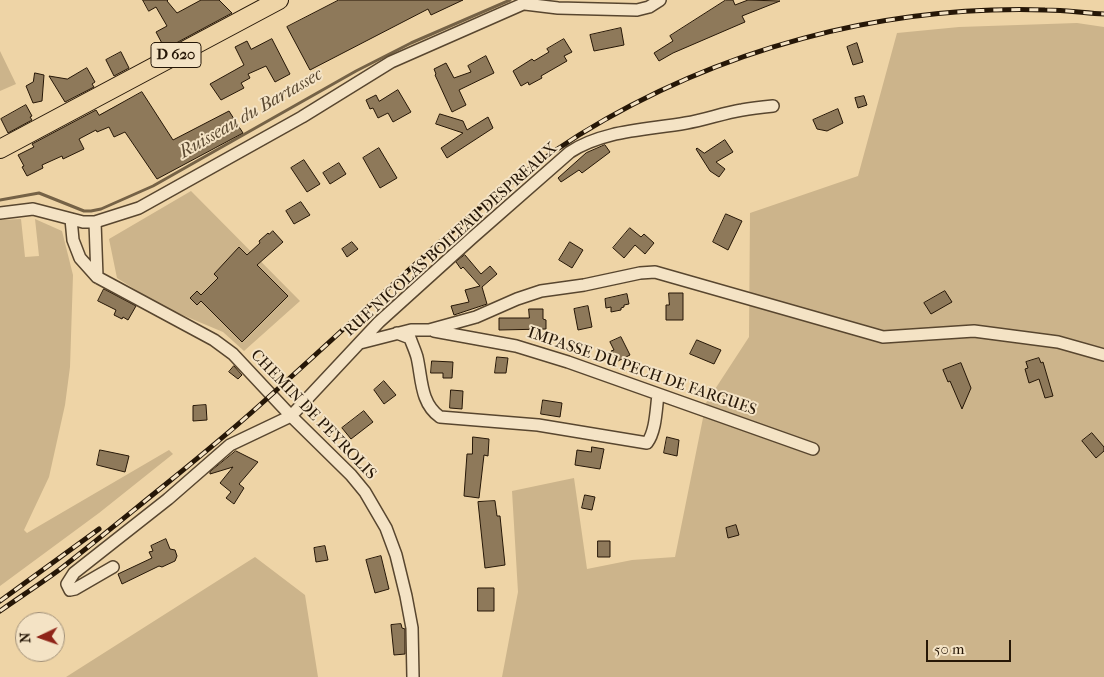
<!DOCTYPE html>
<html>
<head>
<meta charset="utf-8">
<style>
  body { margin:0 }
  #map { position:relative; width:1104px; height:677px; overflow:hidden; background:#eed4a6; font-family:"IM FELL French Canon",serif }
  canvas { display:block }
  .north { position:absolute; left:15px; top:612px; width:50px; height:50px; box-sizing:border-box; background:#f4e3c5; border:1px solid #a29179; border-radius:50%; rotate:267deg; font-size:14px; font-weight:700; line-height:20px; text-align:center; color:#261707 }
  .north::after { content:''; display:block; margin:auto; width:18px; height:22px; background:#8f2418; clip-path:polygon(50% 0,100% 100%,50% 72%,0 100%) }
  .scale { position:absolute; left:926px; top:640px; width:85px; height:22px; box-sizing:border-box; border:2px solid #261707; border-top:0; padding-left:6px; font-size:15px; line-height:18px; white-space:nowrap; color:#261707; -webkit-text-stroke:4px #f4e3c5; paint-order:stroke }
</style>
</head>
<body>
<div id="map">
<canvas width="1104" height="677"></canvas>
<div class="north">N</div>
<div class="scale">50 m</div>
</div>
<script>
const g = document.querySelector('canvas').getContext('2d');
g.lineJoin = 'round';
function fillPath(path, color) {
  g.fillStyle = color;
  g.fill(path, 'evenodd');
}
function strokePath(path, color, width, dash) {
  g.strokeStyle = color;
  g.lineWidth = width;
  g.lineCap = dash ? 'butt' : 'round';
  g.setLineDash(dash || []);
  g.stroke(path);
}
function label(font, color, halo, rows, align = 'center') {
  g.font = font + ' "IM FELL French Canon",serif';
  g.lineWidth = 4;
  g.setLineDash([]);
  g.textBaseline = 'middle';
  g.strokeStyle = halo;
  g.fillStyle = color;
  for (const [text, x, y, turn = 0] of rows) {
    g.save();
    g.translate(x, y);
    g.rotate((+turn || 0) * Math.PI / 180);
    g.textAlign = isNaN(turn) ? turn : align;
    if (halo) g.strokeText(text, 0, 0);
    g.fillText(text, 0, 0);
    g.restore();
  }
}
fillPath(new Path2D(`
  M 1077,23 L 1104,27 L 1104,677 L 502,677 L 518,592 L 512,491 L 574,478 L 587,569 L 632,560 L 675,557 L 706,403 L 749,337 L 750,213 L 858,176 L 897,33 L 959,27 Z
  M 0,51 L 16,84 L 0,91 Z
  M 191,191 L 300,301 L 244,351 L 223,332 L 161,306 L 117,278 L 109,239 Z
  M 21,219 L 25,257 L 39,256 L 35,219 L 62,231 L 73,275 L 70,367 L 65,405 L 49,477 L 24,530 L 27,533 L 169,450 L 173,454 L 99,513 L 0,586 L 0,220 Z
  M 255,557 L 305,595 L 318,677 L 66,677 Z`), '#ccb48b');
strokePath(new Path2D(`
  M 0,200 L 39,193 L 84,211 L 91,211 L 101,209 L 153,186 L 356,71 L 411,43 L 510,0`), '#756246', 3);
const building = new Path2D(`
  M 143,0 L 168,0 L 167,1 L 177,13 L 201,0 L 219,0 L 232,13 L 165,49 L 156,32 L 167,26 L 156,7 L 149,11 Z
  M 339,0 L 463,0 L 431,15 L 428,9 L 310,70 L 287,27 Z
  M 726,0 L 733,0 L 735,5 L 748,0 L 780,1 L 742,16 L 745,22 L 673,53 L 659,61 L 654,53 L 673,41 L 670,36 Z
  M 621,28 L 624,45 L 594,51 L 590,35 Z
  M 272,39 L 290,74 L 275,82 L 266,66 L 248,74 L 250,78 L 241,83 L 244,88 L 221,100 L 210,84 L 244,65 L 235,47 L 247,41 L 251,49 Z
  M 564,39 L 572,52 L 564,56 L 567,61 L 541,76 L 542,78 L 529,85 L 528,82 L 521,86 L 513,71 L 532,59 L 534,61 L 549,52 L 547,49 Z
  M 857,43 L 863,62 L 853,65 L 847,47 Z
  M 121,52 L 129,68 L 114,76 L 106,60 Z
  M 486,56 L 494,73 L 459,90 L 466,105 L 452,112 L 435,75 L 436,74 L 434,69 L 446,63 L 454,78 L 471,72 L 468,66 Z
  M 87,68 L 95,82 L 92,84 L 94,87 L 65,102 L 49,76 L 67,79 Z
  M 35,73 L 44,75 L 42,101 L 33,103 L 26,86 L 33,82 Z
  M 398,90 L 411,112 L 393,122 L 388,113 L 378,118 L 373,108 L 370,109 L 366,100 L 376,95 L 379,101 Z
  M 142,92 L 173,140 L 229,111 L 243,133 L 157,179 L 125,132 L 114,137 L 109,127 L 97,132 L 96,130 L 79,139 L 84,149 L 63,159 L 62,156 L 42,165 L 43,168 L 27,176 L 22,167 L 24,166 L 18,155 L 34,147 L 32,144 L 96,110 L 99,115 Z
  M 864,96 L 867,105 L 858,108 L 855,98 Z
  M 26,105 L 32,116 L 30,117 L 32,120 L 8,133 L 1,119 Z
  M 838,109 L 843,123 L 827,131 L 817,129 L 813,120 Z
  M 440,114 L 463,121 L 467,130 L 488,117 L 493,128 L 447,158 L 441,148 L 463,133 L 436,124 Z
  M 725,140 L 733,152 L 716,162 L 725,169 L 719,177 L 710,171 L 696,149 L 697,148 L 704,153 Z
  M 605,145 L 610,152 L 582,173 L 579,170 L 561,182 L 558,178 L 586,153 Z
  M 379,148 L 397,178 L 380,188 L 363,158 Z
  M 304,160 L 320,184 L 307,192 L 291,168 Z
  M 339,163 L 346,174 L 330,184 L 323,173 Z
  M 301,202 L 310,215 L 294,224 L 286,211 Z
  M 726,214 L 742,221 L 728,250 L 713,242 Z
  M 630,228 L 641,237 L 644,234 L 654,243 L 645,254 L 635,245 L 624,258 L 613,248 Z
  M 273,231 L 283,242 L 257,265 L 288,296 L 242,342 L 201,301 L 197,305 L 190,298 L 197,291 L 201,295 L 218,278 L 214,274 L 239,247 L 247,255 L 260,243 L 259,241 L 268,233 L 269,234 Z
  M 352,242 L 358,249 L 347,257 L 342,249 Z
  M 570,242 L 583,250 L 572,268 L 559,260 Z
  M 465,255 L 481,274 L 490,266 L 497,274 L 482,287 L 487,304 L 454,315 L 451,306 L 469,302 L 465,290 L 480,286 L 463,267 L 461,269 L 456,262 Z
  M 104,289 L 136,306 L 128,320 L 123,317 L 122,319 L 114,315 L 116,310 L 98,301 Z
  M 945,291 L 952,302 L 931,314 L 924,303 Z
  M 669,293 L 683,293 L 683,320 L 666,320 L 666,305 L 669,305 Z
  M 627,294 L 629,304 L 624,305 L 624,307 L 621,308 L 621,310 L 611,312 L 611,307 L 606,308 L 605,299 Z
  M 588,306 L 592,327 L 578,330 L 574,309 Z
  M 529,309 L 543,309 L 543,319 L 546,320 L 546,329 L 499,330 L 499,318 L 529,318 Z
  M 621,337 L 630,355 L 616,362 L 611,351 L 614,350 L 610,342 Z
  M 697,340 L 721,350 L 714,364 L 690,354 Z
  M 497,357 L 508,358 L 506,373 L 495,373 Z
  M 1039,358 L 1041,363 L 1043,362 L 1053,396 L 1045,398 L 1039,379 L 1029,383 L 1025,369 L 1028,368 L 1026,362 Z
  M 432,361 L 453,362 L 452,378 L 443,378 L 443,373 L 431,373 Z
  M 961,363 L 971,388 L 962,409 L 950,381 L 948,382 L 943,370 Z
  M 234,366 L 242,375 L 238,379 L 229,372 Z
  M 384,381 L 396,395 L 384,404 L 374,390 Z
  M 451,390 L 463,391 L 462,409 L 450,408 Z
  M 543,400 L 562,403 L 560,417 L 541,414 Z
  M 206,405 L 207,420 L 193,421 L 193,406 Z
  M 364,411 L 373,422 L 351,439 L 342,428 Z
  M 1092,433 L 1104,447 L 1104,451 L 1096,458 L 1082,441 Z
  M 473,437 L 489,439 L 488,456 L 484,455 L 479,498 L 464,496 L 467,454 L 472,454 Z
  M 667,437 L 679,440 L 677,456 L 664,453 Z
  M 592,447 L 604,449 L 600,469 L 575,465 L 577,450 L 591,452 Z
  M 100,450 L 129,456 L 125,472 L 97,465 Z
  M 236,451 L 258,462 L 239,484 L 244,488 L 234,504 L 226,498 L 231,492 L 220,483 L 233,467 L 210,474 L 210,472 Z
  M 585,495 L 595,497 L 592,510 L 582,508 Z
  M 495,501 L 497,516 L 500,516 L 505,565 L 485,568 L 478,502 Z
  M 736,525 L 739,535 L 728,538 L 726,528 Z
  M 166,539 L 170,549 L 175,550 L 177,556 L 175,561 L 162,567 L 159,566 L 122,584 L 118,574 L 152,558 L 149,552 L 153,551 L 151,546 Z
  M 598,541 L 610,541 L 610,557 L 598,557 Z
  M 325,546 L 328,560 L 316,562 L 314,548 Z
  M 381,556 L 389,589 L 375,593 L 366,560 Z
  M 478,588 L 494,588 L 494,611 L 478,611 Z
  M 401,624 L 402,628 L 405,629 L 405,654 L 394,655 L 391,625 Z`);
fillPath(building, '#8e795a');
strokePath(building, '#261707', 1);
const street = new Path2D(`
  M 525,4 L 558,8 L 637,10 L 649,7 L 660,0
  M 0,213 L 33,209 L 83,222 L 95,222 L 139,208 L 302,117 L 391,62 L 532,0
  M 71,219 L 73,240 L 80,258 L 97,277 L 214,340 L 233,354 L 291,416 L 351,475 L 365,492 L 386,528 L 396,555 L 406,596 L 412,628 L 413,677
  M 95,222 L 97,277
  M 434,331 L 516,346 L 568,362 L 813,449
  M 397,333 L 410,338 C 412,344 415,350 417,357 C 422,378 420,403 440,417 L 538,425 L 647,443 C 656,431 656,409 658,395
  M 360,343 L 411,330 L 429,330 L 476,317 L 517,299 L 541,291 L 584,285 L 640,273 L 655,272 L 883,337 L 974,331 L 1058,342 L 1104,355
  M 113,567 L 75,589 L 70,590 L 67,584 L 74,573 L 168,499 L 230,445 L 291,416 L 379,322 L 472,238 L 570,152 C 604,130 647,130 686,123 C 705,120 723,113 742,110 C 753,108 763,107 773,106`);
const primary = new Path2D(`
  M 0,149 L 279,0`);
strokePath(street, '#58462f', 14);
strokePath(primary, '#261707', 20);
strokePath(street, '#f4e3c5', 11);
strokePath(primary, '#eed4a6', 18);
const rail = new Path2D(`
  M 0,601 L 99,529
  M 0,611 C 20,597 40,584 59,570 C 95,542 130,513 166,484 C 198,458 230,432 261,404 C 308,362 354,319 401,277 C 457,226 515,175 579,135 C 718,49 882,5 1045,10 C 1065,10 1085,13 1104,14`);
strokePath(rail, '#261707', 5);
strokePath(rail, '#f4e3c5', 3, [9]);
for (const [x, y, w] of [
  [176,55,50]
]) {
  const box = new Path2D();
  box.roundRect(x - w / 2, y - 12.5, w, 25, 4);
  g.fillStyle = '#f4e3c5';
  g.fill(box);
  strokePath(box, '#261707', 1);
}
label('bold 15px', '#261707', null, [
  ["D 620",176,55]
]);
label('16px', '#261707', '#f4e3c5', [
  ["RUE NICOLAS BOILEAU DESPREAUX",451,240,-42],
  ["IMPASSE DU PECH DE FARGUES",642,372,19],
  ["CHEMIN DE PEYROLIS",313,415,46]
]);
label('italic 18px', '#5b4931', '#f4e3c5', [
  ["Ruisseau du Bartassec",251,114,-30]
]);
</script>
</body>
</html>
